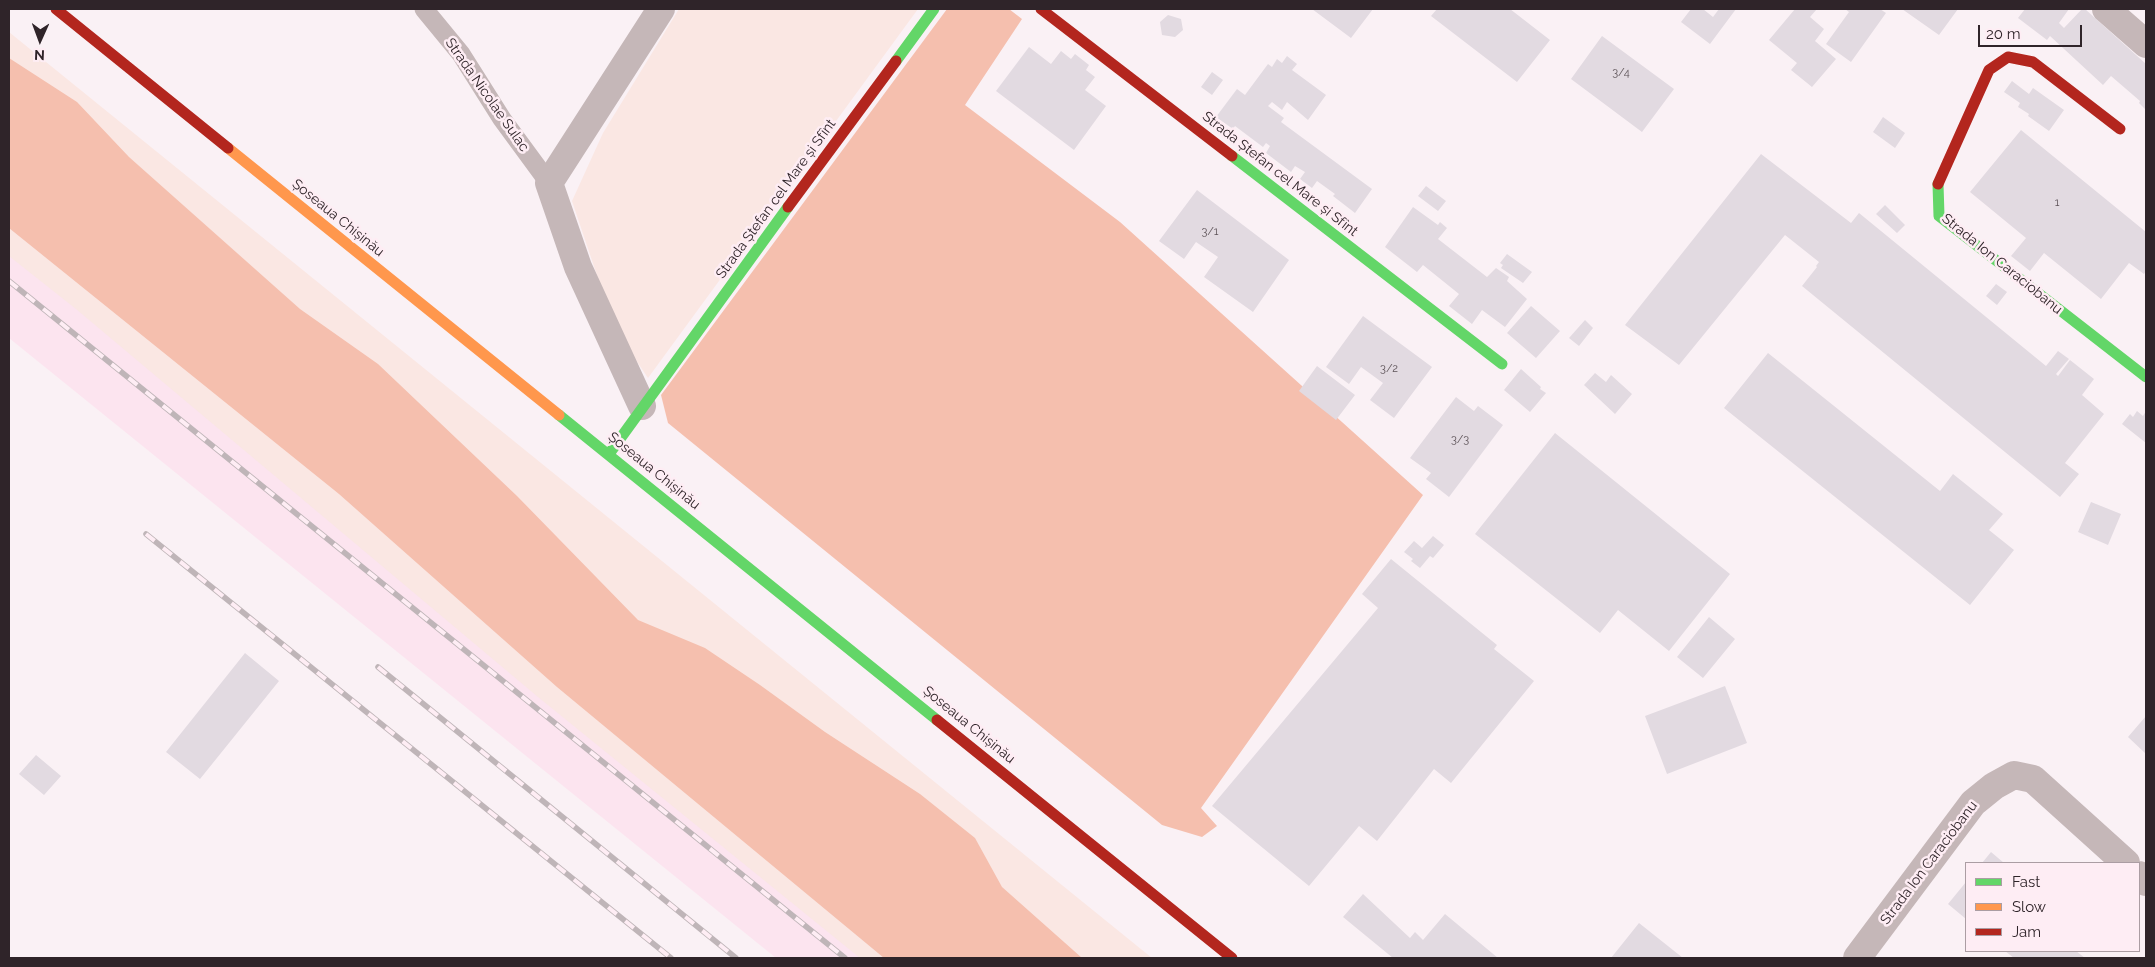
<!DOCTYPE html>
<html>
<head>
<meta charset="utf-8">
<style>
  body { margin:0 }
  #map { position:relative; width:2155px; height:967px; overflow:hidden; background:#faf1f5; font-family:Raleway,sans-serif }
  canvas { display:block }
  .frame { position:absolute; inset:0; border:10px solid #2f2429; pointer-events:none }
  .legend { position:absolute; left:1965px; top:862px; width:175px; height:90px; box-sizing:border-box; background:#feedf4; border:1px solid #ab9da3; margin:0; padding:6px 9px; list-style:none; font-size:15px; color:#2f2429 }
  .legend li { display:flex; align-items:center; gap:10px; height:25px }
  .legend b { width:25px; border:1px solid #ab9da3 }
  .north { position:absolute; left:15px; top:15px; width:50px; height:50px; -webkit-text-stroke:4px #feedf4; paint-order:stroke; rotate:182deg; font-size:14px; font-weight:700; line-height:20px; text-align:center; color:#2f2429 }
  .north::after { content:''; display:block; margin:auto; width:18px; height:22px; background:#2f2429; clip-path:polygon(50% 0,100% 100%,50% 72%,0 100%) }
  .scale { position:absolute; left:1978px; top:25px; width:104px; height:22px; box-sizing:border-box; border:2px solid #2f2429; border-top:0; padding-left:6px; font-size:15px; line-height:18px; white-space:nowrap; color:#2f2429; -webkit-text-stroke:4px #feedf4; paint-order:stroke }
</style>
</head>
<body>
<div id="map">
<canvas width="2155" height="967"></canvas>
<div class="frame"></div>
<ul class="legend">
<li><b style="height:6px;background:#63d668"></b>Fast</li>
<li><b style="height:6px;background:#ff974d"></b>Slow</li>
<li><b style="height:6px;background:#b3261e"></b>Jam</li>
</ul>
<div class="north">N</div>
<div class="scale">20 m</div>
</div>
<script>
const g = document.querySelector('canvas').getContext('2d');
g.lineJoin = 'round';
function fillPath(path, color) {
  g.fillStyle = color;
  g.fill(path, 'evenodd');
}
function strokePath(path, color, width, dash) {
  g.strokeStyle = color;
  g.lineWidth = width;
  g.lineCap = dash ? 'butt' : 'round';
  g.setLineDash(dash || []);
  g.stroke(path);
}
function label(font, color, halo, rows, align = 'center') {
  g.font = font + ' Raleway,sans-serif';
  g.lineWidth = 5;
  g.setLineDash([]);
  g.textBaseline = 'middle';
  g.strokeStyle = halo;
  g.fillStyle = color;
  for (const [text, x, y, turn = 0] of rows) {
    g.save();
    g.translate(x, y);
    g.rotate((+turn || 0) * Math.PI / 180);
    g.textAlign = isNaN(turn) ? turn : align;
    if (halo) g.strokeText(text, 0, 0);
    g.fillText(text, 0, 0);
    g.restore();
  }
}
fillPath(new Path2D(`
  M 9,243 L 895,958 L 776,958 L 9,338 Z`), '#fce4ef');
fillPath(new Path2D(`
  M 679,9 L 918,9 L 648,378 L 615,329 L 572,201 L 603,133 Z
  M 9,32 L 1152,958 L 860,958 L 538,697 L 76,309 L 9,256 Z`), '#fae7e3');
fillPath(new Path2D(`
  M 947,9 L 1009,9 L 1022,19 L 965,105 L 1120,222 L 1423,495 L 1201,808 L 1217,826 L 1202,837 L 1162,825 L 668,423 L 661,395 Z
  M 9,58 L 77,102 L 129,157 L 300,309 L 378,364 L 517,496 L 638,620 L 705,648 L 760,685 L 825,732 L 920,794 L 975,838 L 1002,887 L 1082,958 L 884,958 L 557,687 L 339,494 L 9,228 Z`), '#f5bfae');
fillPath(new Path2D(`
  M 1312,9 L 1373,9 L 1351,38 Z
  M 1437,9 L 1510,9 L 1550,40 L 1517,82 L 1431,16 Z
  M 1691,9 L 1703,9 L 1713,17 L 1719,9 L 1736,9 L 1710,44 L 1681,22 Z
  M 1795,9 L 1817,9 L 1810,17 L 1824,29 L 1815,41 L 1836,59 L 1812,87 L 1791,70 L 1797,63 L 1769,40 Z
  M 1845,9 L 1880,9 L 1886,13 L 1851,62 L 1826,44 L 1849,12 Z
  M 1902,9 L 1958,9 L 1939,35 Z
  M 2025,9 L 2069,9 L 2059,23 L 2064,28 L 2082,9 L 2085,9 L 2146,64 L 2146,110 L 2139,103 L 2140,101 L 2111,76 L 2103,85 L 2050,36 L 2047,40 L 2018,18 Z
  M 1168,15 L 1181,19 L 1183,30 L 1175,37 L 1162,35 L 1160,22 Z
  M 1602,36 L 1674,89 L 1642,132 L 1571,79 Z
  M 1029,47 L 1051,64 L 1061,51 L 1071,59 L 1075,54 L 1089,65 L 1086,70 L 1095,77 L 1085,90 L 1106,106 L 1074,150 L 996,91 Z
  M 1287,56 L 1297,64 L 1292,70 L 1326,95 L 1308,120 L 1287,102 L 1282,110 L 1272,102 L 1268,106 L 1284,118 L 1281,122 L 1372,189 L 1355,213 L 1333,196 L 1335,194 L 1317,181 L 1312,188 L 1300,179 L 1305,172 L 1295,166 L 1291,172 L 1266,153 L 1270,146 L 1266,143 L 1263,147 L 1235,126 L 1233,129 L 1216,117 L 1237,89 L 1245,95 L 1268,64 L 1272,67 L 1277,59 L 1282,63 Z
  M 1212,72 L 1223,80 L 1212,95 L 1201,87 Z
  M 2012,81 L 2029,94 L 2033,88 L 2064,110 L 2049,131 L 2028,116 L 2029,114 L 2018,107 L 2020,103 L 2004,92 Z
  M 1883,117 L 1905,133 L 1895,148 L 1873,132 Z
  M 2021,130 L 2146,232 L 2146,271 L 2144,274 L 2129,263 L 2101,299 L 2044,253 L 2030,271 L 2011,256 L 2026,238 L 1970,192 Z
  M 1761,154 L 1851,223 L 1859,213 L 2046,366 L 2058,351 L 2069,359 L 2056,374 L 2058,376 L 2070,360 L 2094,379 L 2082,395 L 2104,414 L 2065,463 L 2079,474 L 2060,497 L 1802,286 L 1817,267 L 1816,266 L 1819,262 L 1785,235 L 1679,365 L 1625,325 Z
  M 1426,186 L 1446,201 L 1438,211 L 1418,196 Z
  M 1197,190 L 1289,260 L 1253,312 L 1204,277 L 1218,257 L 1196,242 L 1184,259 L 1159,241 Z
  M 1885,205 L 1905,225 L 1897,233 L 1876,214 Z
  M 1413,207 L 1438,225 L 1440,222 L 1447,228 L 1438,239 L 1487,277 L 1496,268 L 1509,277 L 1507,281 L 1527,299 L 1505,327 L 1482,310 L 1472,324 L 1449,306 L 1459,294 L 1423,265 L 1417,272 L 1385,247 Z
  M 1507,254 L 1532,272 L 1523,283 L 1501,268 L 1503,265 L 1500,263 Z
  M 1996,284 L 2007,292 L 1997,305 L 1986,296 Z
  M 1531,306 L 1560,331 L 1536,358 L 1507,333 Z
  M 1363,316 L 1432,367 L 1394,418 L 1370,400 L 1383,383 L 1361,367 L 1349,384 L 1326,367 Z
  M 1585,320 L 1593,328 L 1579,346 L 1569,338 Z
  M 1768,353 L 1940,491 L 1953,474 L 2003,514 L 1989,530 L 2014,550 L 1970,605 L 1724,408 Z
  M 1317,366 L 1355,395 L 1336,420 L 1299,391 Z
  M 1521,369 L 1541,387 L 1540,389 L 1546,393 L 1530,412 L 1504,390 Z
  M 1595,373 L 1606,382 L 1611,375 L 1632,394 L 1615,414 L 1584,385 Z
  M 1456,397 L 1474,411 L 1478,406 L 1503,425 L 1449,497 L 1426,479 L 1431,473 L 1410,458 Z
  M 2137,411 L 2143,416 L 2146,411 L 2146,443 L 2122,424 L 2130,414 L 2133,417 Z
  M 1555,433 L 1730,574 L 1669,651 L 1618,610 L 1600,633 L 1475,534 Z
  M 2091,502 L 2121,514 L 2108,545 L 2078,532 Z
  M 1433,536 L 1444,545 L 1433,558 L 1430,556 L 1420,568 L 1411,561 L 1413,559 L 1404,552 L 1414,541 L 1422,548 Z
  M 1391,559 L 1497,645 L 1494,649 L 1534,681 L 1451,783 L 1434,769 L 1377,841 L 1359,826 L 1309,886 L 1212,806 L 1378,608 L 1362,594 Z
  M 1709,617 L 1735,639 L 1703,678 L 1677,657 Z
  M 245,653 L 279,681 L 200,779 L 166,752 Z
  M 1725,686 L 1747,743 L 1667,774 L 1645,716 Z
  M 2146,716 L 2146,754 L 2128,737 Z
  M 36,755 L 61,776 L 44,795 L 19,774 Z
  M 1991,852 L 2004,863 L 1982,863 Z
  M 1966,882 L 1966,919 L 1948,904 Z
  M 1363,894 L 1410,938 L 1415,932 L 1423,940 L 1445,914 L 1498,958 L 1393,958 L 1343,917 Z
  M 1639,923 L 1683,958 L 1611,958 Z
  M 2005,951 L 2076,951 L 2085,958 L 2014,958 Z`), '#e2dae1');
strokePath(new Path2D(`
  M 424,9 L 461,54 L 502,119 L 549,183`), '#c5b7b8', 19);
strokePath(new Path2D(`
  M 2106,9 L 2146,44
  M 642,406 L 578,267 L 549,183 L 661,9
  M 2139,875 L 2146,882
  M 1857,958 L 1973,803 L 1994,786 L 2014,775 L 2033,779 L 2126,863`), '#c5b7b8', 28);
strokePath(new Path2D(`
  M 896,61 L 934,9
  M 1232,156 L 1502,364
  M 1938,184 L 1939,216 L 2146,377
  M 559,415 L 937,720
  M 609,454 L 788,207`), '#63d668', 11);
strokePath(new Path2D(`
  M 228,148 L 559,415`), '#ff974d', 11);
strokePath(new Path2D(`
  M 56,9 L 228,148
  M 1041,9 L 1232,156
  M 1938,184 L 1989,70 L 2008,57 L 2033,62 L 2120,129
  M 788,207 L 896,61
  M 937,720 L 1232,958`), '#b3261e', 11);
const rail = new Path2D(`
  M 9,281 L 845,958
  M 146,534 L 671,958
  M 378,667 L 736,958`);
strokePath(rail, '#bfb5b8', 5.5);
strokePath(rail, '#feedf4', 4, [11]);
label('11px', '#5c5257', null, [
  ["3/4",1621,73],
  ["1",2057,203],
  ["3/1",1210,232],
  ["3/2",1389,369],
  ["3/3",1460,440]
]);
label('14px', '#2f2429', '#feedf4', [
  ["Strada Nicolae Sulac",487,95,55],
  ["Strada Ștefan cel Mare și Sfînt",1280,174,38],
  ["Strada Ștefan cel Mare și Sfînt",776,199,-54],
  ["Șoseaua Chișinău",338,218,39],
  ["Strada Ion Caraciobanu",2002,264,39],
  ["Șoseaua Chișinău",654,471,39],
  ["Șoseaua Chișinău",969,725,39],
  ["Strada Ion Caraciobanu",1929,863,-53]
]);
</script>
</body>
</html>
